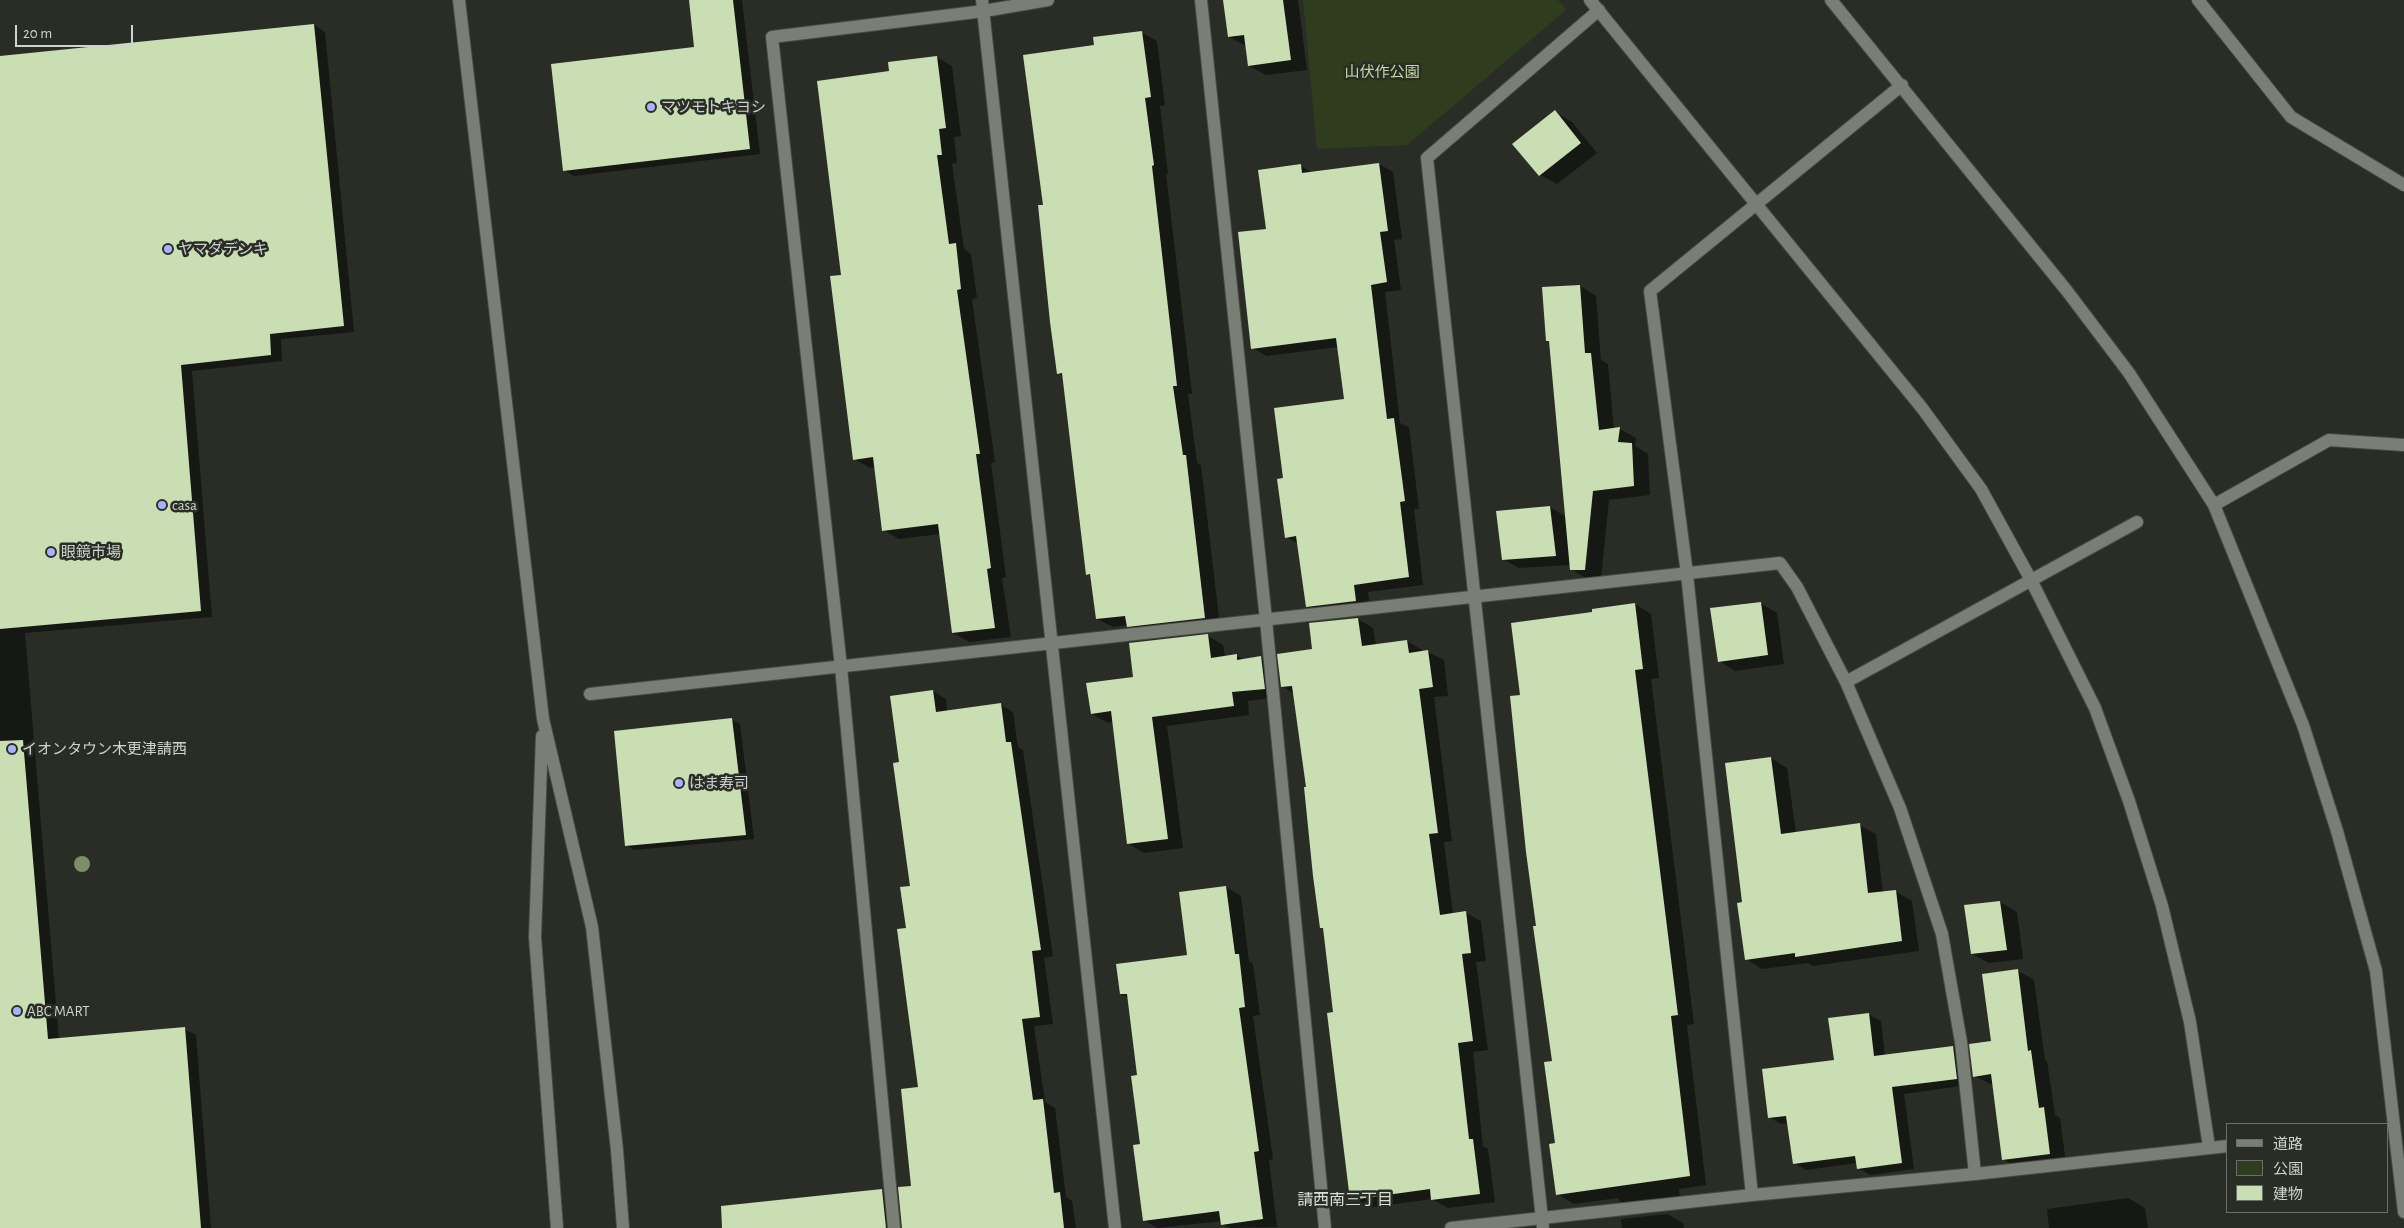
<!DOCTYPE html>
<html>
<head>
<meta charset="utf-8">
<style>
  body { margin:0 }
  #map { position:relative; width:2404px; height:1228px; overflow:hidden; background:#2a2d26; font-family:"Alegreya Sans","Noto Sans JP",sans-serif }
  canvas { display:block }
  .legend { position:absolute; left:2226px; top:1123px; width:162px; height:90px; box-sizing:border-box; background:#2a2d26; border:1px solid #6c6f69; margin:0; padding:6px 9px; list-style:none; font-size:15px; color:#cfd2cd }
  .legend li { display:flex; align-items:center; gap:10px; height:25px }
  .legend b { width:25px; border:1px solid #6c6f69 }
  .scale { position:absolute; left:15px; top:25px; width:118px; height:22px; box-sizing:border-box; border:2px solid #cfd2cd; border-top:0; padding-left:6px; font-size:15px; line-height:18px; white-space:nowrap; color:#cfd2cd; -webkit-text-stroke:4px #2a2d26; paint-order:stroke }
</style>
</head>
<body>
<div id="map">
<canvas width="2404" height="1228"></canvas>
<ul class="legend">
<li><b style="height:6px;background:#7a7f76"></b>道路</li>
<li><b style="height:14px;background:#2f3c1e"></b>公園</li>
<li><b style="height:14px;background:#cadeb4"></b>建物</li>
</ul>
<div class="scale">20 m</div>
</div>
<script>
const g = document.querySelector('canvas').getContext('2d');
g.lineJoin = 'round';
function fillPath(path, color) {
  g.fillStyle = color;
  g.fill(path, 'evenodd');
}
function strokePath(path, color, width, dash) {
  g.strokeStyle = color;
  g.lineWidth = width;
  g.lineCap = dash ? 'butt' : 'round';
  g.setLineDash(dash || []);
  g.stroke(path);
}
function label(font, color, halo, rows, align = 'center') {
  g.font = font + ' "Alegreya Sans","Noto Sans JP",sans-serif';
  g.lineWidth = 5;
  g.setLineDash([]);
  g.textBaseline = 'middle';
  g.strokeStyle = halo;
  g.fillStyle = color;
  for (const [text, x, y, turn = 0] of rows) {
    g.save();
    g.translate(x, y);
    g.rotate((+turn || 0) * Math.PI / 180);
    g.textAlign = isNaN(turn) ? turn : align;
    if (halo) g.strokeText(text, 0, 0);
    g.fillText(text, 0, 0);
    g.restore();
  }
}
fillPath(new Path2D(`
  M 1303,0 L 1558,0 L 1566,10 L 1407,145 L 1317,149 Z`), '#2f3c1e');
fillPath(new Path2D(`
  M 690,0 L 742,0 L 760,154 L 574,176 L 564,170 L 695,48 Z
  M 1224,0 L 1298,0 L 1307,70 L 1266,75 L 1249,66 L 1246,46 L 1229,37 Z
  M 314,25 L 325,32 L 354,332 L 281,339 L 282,361 L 192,371 L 212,617 L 25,633 L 59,1040 L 184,1029 L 196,1035 L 211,1228 L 0,1228 L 0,57 Z
  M 1142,33 L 1157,41 L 1165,105 L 1160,106 L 1168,174 L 1166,174 L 1192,394 L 1188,394 L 1197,463 L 1201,465 L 1220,626 L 1143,635 L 1127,625 L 1113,627 L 1097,619 L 1092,576 L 1088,574 L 1064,376 L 1058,373 L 1044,206 L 1095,46 Z
  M 936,57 L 952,66 L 961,136 L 954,137 L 957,163 L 952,164 L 964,249 L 971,254 L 977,298 L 972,299 L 995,462 L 991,463 L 1006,577 L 1002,578 L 1011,637 L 969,642 L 953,633 L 941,534 L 899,539 L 883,530 L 875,467 L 870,468 L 854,459 L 843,276 L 891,72 Z
  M 1555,112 L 1572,122 L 1597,153 L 1557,184 L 1540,175 Z
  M 1379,164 L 1393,172 L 1402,239 L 1394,240 L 1401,290 L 1385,292 L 1400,423 L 1409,427 L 1419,509 L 1414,509 L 1423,585 L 1368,592 L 1370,609 L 1322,615 L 1307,606 L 1299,544 L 1286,537 L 1285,479 L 1345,400 L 1338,347 L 1267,356 L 1252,348 L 1267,230 L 1301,166 L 1313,173 Z
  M 1580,286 L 1596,296 L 1601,360 L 1608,364 L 1614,429 L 1620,429 L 1636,438 L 1635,446 L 1648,454 L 1650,495 L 1609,500 L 1601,579 L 1587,579 L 1571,569 L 1570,565 L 1519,568 L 1503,559 L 1550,507 L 1566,517 L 1550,343 L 1547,340 Z
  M 1760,603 L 1777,613 L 1784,664 L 1735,671 L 1719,661 Z
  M 1635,604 L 1651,614 L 1659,678 L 1651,679 L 1694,1024 L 1687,1025 L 1706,1185 L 1679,1189 L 1681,1205 L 1635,1210 L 1619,1201 L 1618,1198 L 1574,1204 L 1557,1194 L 1554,1062 L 1538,927 L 1522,696 L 1594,613 Z
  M 1358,619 L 1373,628 L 1376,645 L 1407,641 L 1422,650 L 1423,652 L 1428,652 L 1444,660 L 1448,696 L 1434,697 L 1452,841 L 1444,842 L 1453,914 L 1466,913 L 1481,921 L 1486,961 L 1476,962 L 1488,1050 L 1473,1052 L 1483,1146 L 1488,1149 L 1495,1202 L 1448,1208 L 1432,1199 L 1366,1208 L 1351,1199 L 1335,1013 L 1324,929 L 1321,927 L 1308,788 L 1294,694 L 1282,686 L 1314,650 L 1310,624 Z
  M 1207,635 L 1223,645 L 1225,657 L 1237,656 L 1244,660 L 1261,658 L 1277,667 L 1280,697 L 1248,701 L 1249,715 L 1167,726 L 1183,848 L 1144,853 L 1129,844 L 1113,722 L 1108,723 L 1092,714 L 1135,678 Z
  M 933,691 L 946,699 L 947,711 L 1000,704 L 1013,712 L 1018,747 L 1023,750 L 1053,956 L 1044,958 L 1053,1024 L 1034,1026 L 1045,1102 L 1055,1108 L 1066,1197 L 1072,1201 L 1076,1228 L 903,1228 L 913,1187 L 919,1088 L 907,929 L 911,887 L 900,763 Z
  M 732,720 L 740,724 L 754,839 L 634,850 L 626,845 Z
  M 1771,758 L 1787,768 L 1796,833 L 1859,825 L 1876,834 L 1883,893 L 1895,891 L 1912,901 L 1919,951 L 1813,966 L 1808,963 L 1762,969 L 1746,959 L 1743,903 Z
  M 1226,887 L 1241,896 L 1249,961 L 1253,964 L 1260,1015 L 1253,1016 L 1273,1159 L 1269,1160 L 1277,1227 L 1230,1228 L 1222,1224 L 1222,1221 L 1157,1228 L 1144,1220 L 1138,1077 L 1129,998 L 1121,994 L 1188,956 L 1180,893 Z
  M 2000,902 L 2017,912 L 2023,959 L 1989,963 L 1972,954 Z
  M 2017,970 L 2034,980 L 2045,1060 L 2047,1061 L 2055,1115 L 2060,1118 L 2066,1163 L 2020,1169 L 2003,1159 L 1993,1085 L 1974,1076 L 1992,1042 Z
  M 1868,1014 L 1881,1021 L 1885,1056 L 1953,1047 L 1965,1054 L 1969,1085 L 1904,1094 L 1914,1169 L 1870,1175 L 1858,1168 L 1857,1163 L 1806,1170 L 1794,1163 L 1788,1123 L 1781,1124 L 1769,1117 L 1835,1061 Z
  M 882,1190 L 895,1198 L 898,1228 L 743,1228 Z
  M 2128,1198 L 2145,1208 L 2148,1228 L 2049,1228 L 2047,1209 Z
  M 1667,1214 L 1683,1223 L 1684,1228 L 1622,1228 L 1621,1219 Z`), '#0007');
fillPath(new Path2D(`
  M 689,0 L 733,0 L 750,149 L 563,171 L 551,64 L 694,47 Z
  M 1223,0 L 1283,0 L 1291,60 L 1248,66 L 1244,35 L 1228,37 Z
  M 314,24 L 344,326 L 270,334 L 271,355 L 181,365 L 201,611 L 0,629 L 0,56 Z
  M 1142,31 L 1151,97 L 1145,98 L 1154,165 L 1152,166 L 1177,386 L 1173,386 L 1183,455 L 1186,455 L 1205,618 L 1127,627 L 1125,616 L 1096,619 L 1090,574 L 1086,575 L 1062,373 L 1057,374 L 1050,322 L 1038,205 L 1043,205 L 1023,55 L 1094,45 L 1093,37 Z
  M 937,56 L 946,128 L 939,129 L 942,155 L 937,155 L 949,244 L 956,243 L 961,289 L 957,290 L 980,454 L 976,454 L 991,568 L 987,569 L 995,628 L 952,633 L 938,524 L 882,531 L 873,457 L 853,460 L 830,276 L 841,275 L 817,81 L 889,71 L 888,62 Z
  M 1555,110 L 1581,143 L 1539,176 L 1512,144 Z
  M 1379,163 L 1388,231 L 1380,232 L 1387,282 L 1371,285 L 1387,419 L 1394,418 L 1405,501 L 1400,502 L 1409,577 L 1354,585 L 1356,601 L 1306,607 L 1296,536 L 1285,538 L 1277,479 L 1283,478 L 1274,408 L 1344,399 L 1336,338 L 1251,349 L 1238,232 L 1266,229 L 1258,170 L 1301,164 L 1302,173 Z
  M 1580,285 L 1585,353 L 1591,353 L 1599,430 L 1620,427 L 1618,442 L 1632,443 L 1634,486 L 1593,491 L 1585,570 L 1570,570 L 1549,341 L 1546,341 L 1542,287 Z
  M 1550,506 L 1556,556 L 1502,560 L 1496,511 Z
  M 1761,602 L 1768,655 L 1718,662 L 1710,608 Z
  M 1635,603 L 1643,669 L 1635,670 L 1678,1015 L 1671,1016 L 1690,1176 L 1556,1195 L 1549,1144 L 1555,1143 L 1544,1062 L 1552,1061 L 1533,926 L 1536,926 L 1526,852 L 1510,696 L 1520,695 L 1511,623 L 1592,612 L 1592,609 Z
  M 1358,618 L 1362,646 L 1407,640 L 1409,653 L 1428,650 L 1433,687 L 1419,689 L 1438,833 L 1429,834 L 1440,915 L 1466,911 L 1471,953 L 1462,954 L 1473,1041 L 1458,1043 L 1469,1139 L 1473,1139 L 1480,1194 L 1431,1200 L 1430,1189 L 1350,1200 L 1327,1013 L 1333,1012 L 1323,928 L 1320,928 L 1313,876 L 1304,787 L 1306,787 L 1292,686 L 1281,687 L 1277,654 L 1312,649 L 1309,623 Z
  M 1208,634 L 1211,658 L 1237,654 L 1237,660 L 1261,656 L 1265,689 L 1232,692 L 1234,706 L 1152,717 L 1168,839 L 1127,844 L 1111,711 L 1091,714 L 1086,683 L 1133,677 L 1129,643 Z
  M 933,690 L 936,712 L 1001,703 L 1006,742 L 1011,742 L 1041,950 L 1032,951 L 1040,1017 L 1022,1019 L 1033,1100 L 1043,1099 L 1054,1193 L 1060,1192 L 1064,1228 L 902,1228 L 898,1187 L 911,1186 L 901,1089 L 918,1087 L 897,929 L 906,928 L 900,887 L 910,886 L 893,763 L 899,762 L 890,696 Z
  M 732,718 L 746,835 L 625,846 L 614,731 Z
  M 23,740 L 48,1039 L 185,1027 L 201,1228 L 0,1228 L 0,741 Z
  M 1771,757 L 1781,834 L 1860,823 L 1868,893 L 1896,890 L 1902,941 L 1795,957 L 1795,953 L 1745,960 L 1737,903 L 1742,902 L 1725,763 Z
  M 1226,886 L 1235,954 L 1239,954 L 1245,1007 L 1239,1008 L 1259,1151 L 1254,1152 L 1263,1219 L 1221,1225 L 1219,1211 L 1143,1221 L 1133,1145 L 1140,1144 L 1131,1076 L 1137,1075 L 1127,994 L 1120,994 L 1116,964 L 1187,955 L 1179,892 Z
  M 2000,901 L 2007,950 L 1971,954 L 1964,905 Z
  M 2018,969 L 2028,1051 L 2031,1050 L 2039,1108 L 2044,1107 L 2050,1154 L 2002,1160 L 1991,1074 L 1973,1077 L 1969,1044 L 1991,1041 L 1982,974 Z
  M 1869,1013 L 1874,1056 L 1953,1046 L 1957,1079 L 1892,1087 L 1902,1163 L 1857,1169 L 1855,1156 L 1793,1164 L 1786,1116 L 1768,1118 L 1762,1069 L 1834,1060 L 1828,1018 Z
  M 882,1189 L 886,1228 L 722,1228 L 721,1206 Z`), '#cadeb4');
const minor = new Path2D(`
  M 459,0 L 543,719 L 592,927 L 617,1150 L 623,1228
  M 982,0 L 1115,1228
  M 1201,0 L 1266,620 L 1325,1228
  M 1590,0 L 1922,408 L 1981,489 L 2031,580 L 2095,708 L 2129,801 L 2162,906 L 2190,1022 L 2209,1147
  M 1831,0 L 2067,291 L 2129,373 L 2214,505 L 2303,725 L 2337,831 L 2376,971 L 2404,1212
  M 2198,0 L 2291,117 L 2404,185
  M 2214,505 L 2329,440 L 2404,445
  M 1846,682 L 2137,522
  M 590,694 L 1780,563 L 1797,587 L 1846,682 L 1900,808 L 1942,934 L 1961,1042 L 1975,1174
  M 542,736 L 535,937 L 557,1228
  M 1752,1195 L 1687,574 L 1650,291 L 1902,85
  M 894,1228 L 841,667 L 772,37 L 984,11 L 1048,0
  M 1451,1228 L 1752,1195 L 1975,1174 L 2228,1146
  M 1543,1228 L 1427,158 L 1599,10`);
strokePath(minor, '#474b44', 14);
strokePath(minor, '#7a7f76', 12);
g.fillStyle = '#7c8e68';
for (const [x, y] of [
  [82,864]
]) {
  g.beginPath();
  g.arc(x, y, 8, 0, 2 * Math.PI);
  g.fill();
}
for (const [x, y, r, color] of [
  [651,107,5,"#a7b1fc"],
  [168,249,5,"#a7b1fc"],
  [162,505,5,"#a7b1fc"],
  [51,552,5,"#a7b1fc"],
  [12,749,5,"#a7b1fc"],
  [679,783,5,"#a7b1fc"],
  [17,1011,5,"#a7b1fc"]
]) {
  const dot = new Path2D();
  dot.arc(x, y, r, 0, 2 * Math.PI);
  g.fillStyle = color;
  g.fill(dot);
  strokePath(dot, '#2a2d26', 2);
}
label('15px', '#bfdd9e', '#2a2d26', [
  ["山伏作公園",1382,72]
]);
label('15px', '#cfd2cd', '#2a2d26', [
  ["マツモトキヨシ",661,107],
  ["ヤマダデンキ",178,249],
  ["casa",172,505],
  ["眼鏡市場",61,552],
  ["イオンタウン木更津請西",22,749],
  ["はま寿司",689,783],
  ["ABC MART",27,1011]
], 'left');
label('16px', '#dadfd4', '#2a2d26', [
  ["請西南三丁目",1345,1200]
]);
</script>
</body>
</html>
